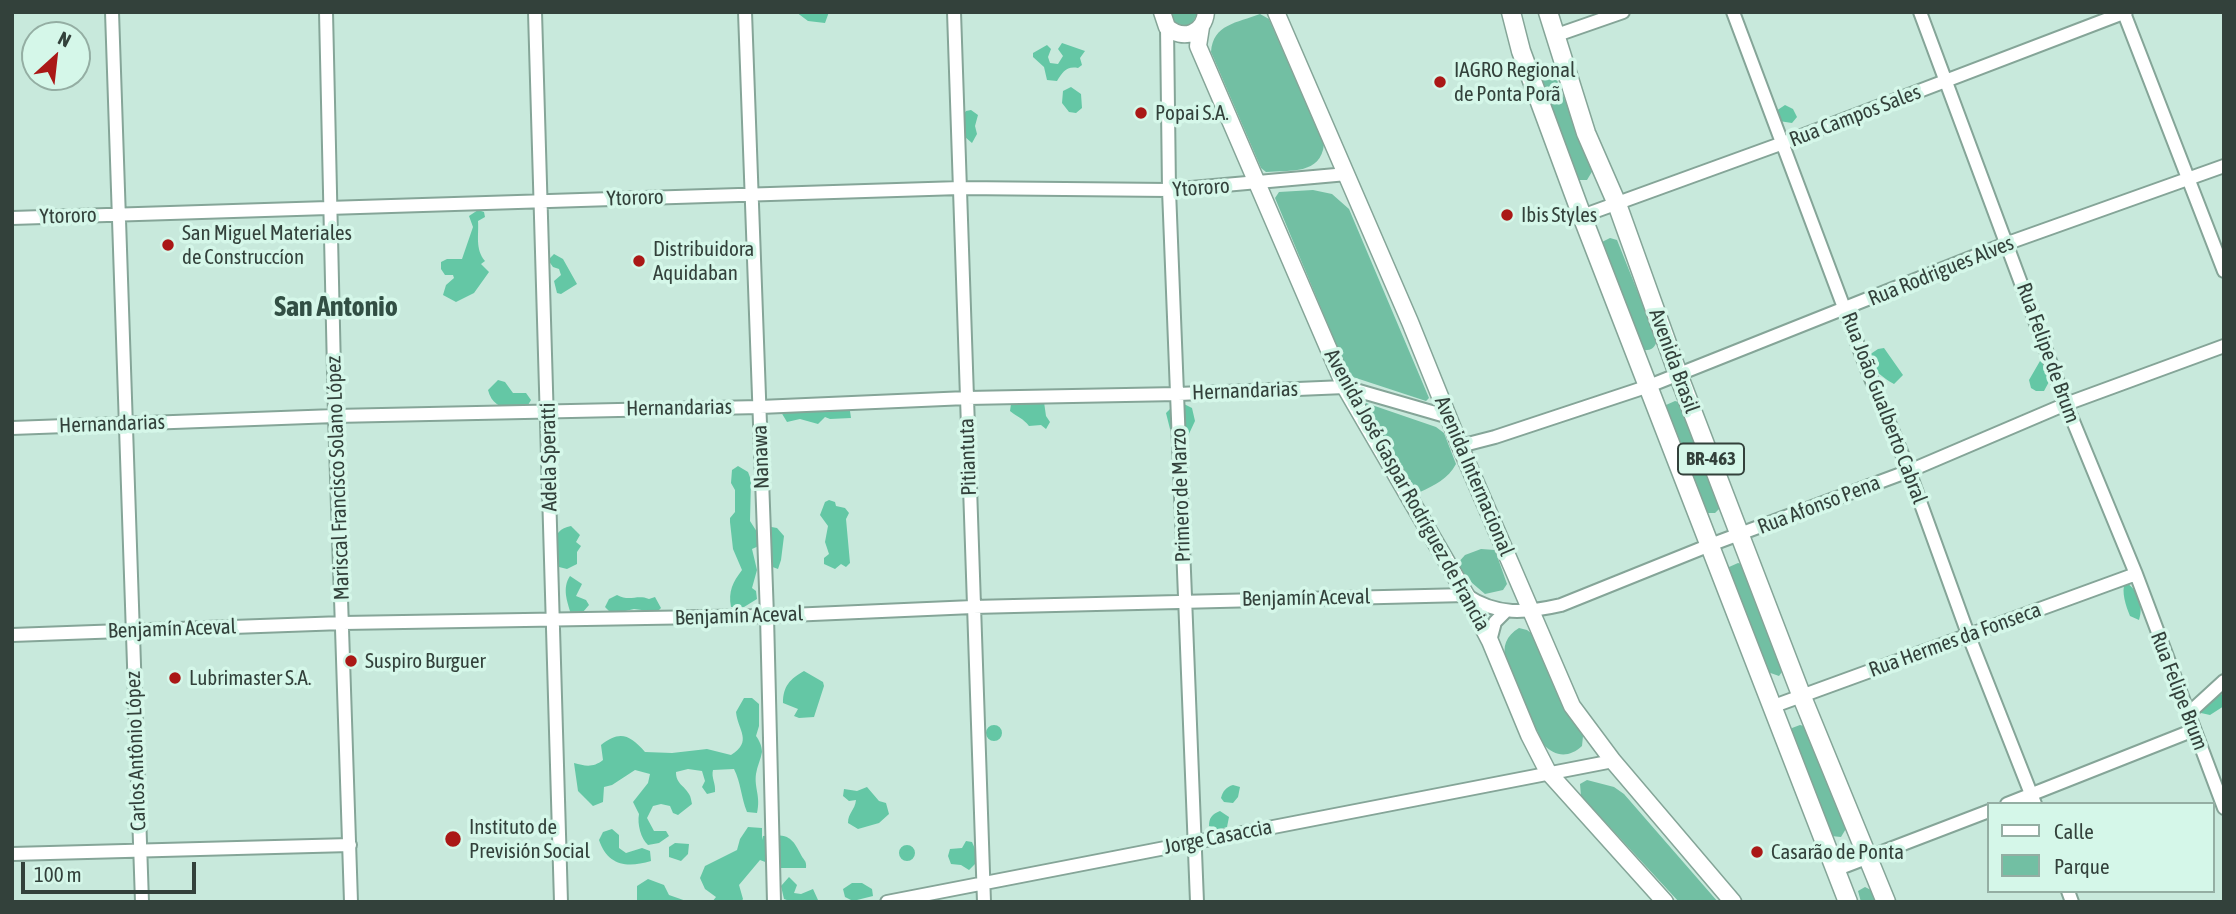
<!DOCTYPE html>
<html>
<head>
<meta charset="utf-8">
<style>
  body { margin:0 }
  #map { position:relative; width:2236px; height:914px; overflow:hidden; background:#c8e9dc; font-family:"Asap Condensed",sans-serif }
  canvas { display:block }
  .frame { position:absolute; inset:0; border:14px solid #33413b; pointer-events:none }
  .legend { position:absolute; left:1987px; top:802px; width:228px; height:91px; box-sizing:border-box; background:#d5f7e9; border:2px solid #94aea3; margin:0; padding:9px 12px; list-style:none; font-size:21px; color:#33413b }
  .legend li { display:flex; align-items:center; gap:14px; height:35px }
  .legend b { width:35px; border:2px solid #94aea3 }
  .north { position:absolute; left:21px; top:21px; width:70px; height:70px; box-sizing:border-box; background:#d5f7e9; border:2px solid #94aea3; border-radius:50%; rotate:27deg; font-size:19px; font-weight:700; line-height:28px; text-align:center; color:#33413b }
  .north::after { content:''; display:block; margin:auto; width:24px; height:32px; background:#aa1816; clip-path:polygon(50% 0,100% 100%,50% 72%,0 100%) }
  .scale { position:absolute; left:21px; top:862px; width:175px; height:32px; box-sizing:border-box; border:4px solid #33413b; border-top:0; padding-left:9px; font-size:21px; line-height:24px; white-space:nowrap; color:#33413b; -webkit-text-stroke:5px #d5f7e9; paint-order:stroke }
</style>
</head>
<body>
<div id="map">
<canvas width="2236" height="914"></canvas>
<div class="frame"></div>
<ul class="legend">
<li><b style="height:9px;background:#fff"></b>Calle</li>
<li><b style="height:19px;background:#72bfa3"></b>Parque</li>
</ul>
<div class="north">N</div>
<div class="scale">100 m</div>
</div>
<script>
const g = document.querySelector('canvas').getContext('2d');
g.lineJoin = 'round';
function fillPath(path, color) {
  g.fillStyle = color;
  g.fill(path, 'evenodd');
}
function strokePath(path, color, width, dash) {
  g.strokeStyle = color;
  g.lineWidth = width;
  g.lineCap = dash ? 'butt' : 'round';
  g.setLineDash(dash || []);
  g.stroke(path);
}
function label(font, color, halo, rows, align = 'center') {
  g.font = font + ' "Asap Condensed",sans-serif';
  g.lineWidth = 7;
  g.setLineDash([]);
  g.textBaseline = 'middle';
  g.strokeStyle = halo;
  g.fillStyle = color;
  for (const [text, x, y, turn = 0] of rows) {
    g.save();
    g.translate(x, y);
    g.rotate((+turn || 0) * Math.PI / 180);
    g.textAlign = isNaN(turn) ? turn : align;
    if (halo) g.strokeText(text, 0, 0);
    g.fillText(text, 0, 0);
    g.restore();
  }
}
fillPath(new Path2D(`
  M 1170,12 L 1198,12 L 1192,24 L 1183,27 L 1175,23 Z
  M 1260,14 L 1269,19 L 1324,144 C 1321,175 1290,170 1266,172 L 1261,168 L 1211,52 C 1213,24 1237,23 1260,14 Z
  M 1546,68 L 1553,70 L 1593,170 L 1587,180 L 1577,180 L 1538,72 Z
  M 1313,190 L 1332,194 L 1349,209 L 1429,398 L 1426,401 L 1353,377 L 1348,373 L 1275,198 L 1279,192 Z
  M 1610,238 L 1617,240 L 1657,340 C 1655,349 1650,351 1641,350 L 1599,249 L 1602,242 Z
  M 1675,401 L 1682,403 L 1721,507 L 1715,513 L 1706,513 L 1663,413 L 1666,405 Z
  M 1366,403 L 1436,427 L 1444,433 L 1456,464 C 1448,479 1435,485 1420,492 L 1415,491 L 1366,407 Z
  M 1481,549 L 1495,550 L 1507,584 L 1503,590 L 1485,594 L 1464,576 L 1457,564 L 1465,555 Z
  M 1738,563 L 1745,565 L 1784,669 L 1779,676 L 1765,671 L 1727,575 L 1729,567 Z
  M 1519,628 L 1527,630 L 1531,633 L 1583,736 L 1582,746 C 1569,758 1555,757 1543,744 L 1506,661 C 1502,646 1506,636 1519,628 Z
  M 1800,725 L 1808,727 L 1847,827 L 1841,837 L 1831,836 L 1789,736 L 1792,728 Z
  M 1587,780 L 1614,787 L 1624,794 L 1718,902 L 1679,902 L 1581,796 L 1580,784 Z
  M 1865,887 L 1871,890 L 1876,902 L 1861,902 L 1858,891 Z`), '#72bfa3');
fillPath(new Path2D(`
  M 796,12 L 829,12 L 825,23 L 808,21 Z
  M 1062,43 L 1085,51 L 1080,58 L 1082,65 L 1078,68 C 1066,66 1063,72 1057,81 L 1047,80 L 1044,67 L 1033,57 L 1033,53 L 1047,45 L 1051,49 L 1048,57 L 1050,63 L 1058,64 L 1063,56 L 1058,49 Z
  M 1071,87 L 1081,94 L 1082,108 L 1076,113 L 1069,112 L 1062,103 L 1063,91 Z
  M 1785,105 L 1793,109 L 1797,117 L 1792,123 L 1779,121 L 1776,111 Z
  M 971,110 L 978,115 L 975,126 L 977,134 L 972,143 L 965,137 L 961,118 L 966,111 Z
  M 478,210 L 484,212 L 485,217 L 478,221 C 479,235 475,249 485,261 L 481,264 L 489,272 L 474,293 L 456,302 L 443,295 L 446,285 L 454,278 L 453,275 L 445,275 L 441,269 L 441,262 L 447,259 L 462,259 L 473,227 L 469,216 Z
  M 554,254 L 563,259 L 577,284 L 561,294 L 557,293 L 554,281 L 561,275 L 559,269 L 553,267 L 548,260 Z
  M 1884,348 L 1903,375 L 1894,384 C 1884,379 1879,372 1868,367 L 1869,355 L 1878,349 Z
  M 2040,361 L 2050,365 L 2051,378 L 2044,391 L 2036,391 L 2031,388 L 2029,380 Z
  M 498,380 L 505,382 L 513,393 L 526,393 L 531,400 L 528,405 C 511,411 493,410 488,390 Z
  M 1021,400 L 1044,402 L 1046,416 L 1050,422 L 1046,429 L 1041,425 L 1029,426 C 1023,418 1017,417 1010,411 L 1011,404 Z
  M 1175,404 L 1184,404 L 1192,408 L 1195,421 L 1188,436 L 1187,446 L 1179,445 L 1177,429 L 1170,429 L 1166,413 Z
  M 813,408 L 821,412 C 829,406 841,408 850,411 L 851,418 L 830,419 L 825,417 L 818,424 L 800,419 L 787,422 L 781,412 Z
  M 738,466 L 748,472 L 751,480 L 750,521 L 759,535 L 766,526 L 777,528 L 784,536 L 781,560 L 778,569 L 767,565 L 761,545 L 752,549 L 757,570 L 752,588 L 756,591 L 757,599 L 744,607 L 731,607 C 728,591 733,582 742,570 L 733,549 L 730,522 L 730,518 L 735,512 L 735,490 L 731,483 L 732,470 Z
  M 829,500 L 835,502 L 836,506 L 845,508 L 849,513 L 846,519 L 850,563 L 846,567 L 841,564 L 835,569 L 824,564 L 824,558 L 829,554 L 825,542 L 828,526 L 820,515 L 825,502 Z
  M 571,526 L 580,535 L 576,542 L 581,546 L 577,552 L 577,564 L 567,569 L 559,567 C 554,550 549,530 571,526 Z
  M 570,576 L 582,584 L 576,596 L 586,600 L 589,605 L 583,612 L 571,614 C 567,601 562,588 570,576 Z
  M 2125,582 C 2138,589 2144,606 2139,620 L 2130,616 C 2126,606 2121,592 2125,582 Z
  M 617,595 C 630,602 637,594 649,599 L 655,597 L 661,608 L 657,612 L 634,609 L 612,614 L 605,607 L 609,599 Z
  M 804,671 L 823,682 L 824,686 L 814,717 L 799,718 L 794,716 L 798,709 L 783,703 C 783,686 790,679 804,671 Z
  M 2224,694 L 2224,706 L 2210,715 L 2201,713 L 2198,709 L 2212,695 Z
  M 744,698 L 752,698 L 759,704 L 759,726 L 756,736 C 759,740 762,746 762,752 C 761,759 757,766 756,774 C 754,788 761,796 757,813 L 747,812 C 741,797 741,783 734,769 L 713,770 C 711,778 716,783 715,792 L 707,794 L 702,787 L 705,781 L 702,771 L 688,769 L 676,772 C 676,784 684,785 689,794 C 691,797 691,800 692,804 L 678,815 L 673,813 L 670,806 L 661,804 L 653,806 L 647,818 L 654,831 L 666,831 L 669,836 L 659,843 L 648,845 C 641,839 637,824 639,814 L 633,802 L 648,783 L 650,774 L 635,770 L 612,785 L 604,787 L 603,802 L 593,806 L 578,791 L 574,763 C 585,766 593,768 603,760 L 601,745 C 620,730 630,735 645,752 L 672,753 L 707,749 L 731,755 C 753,741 738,731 736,712 Z
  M986 733a8 8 0 1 1 16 0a8 8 0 1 1-16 0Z
  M 1233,785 L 1240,787 L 1238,797 L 1233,803 L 1224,802 L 1221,798 C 1223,791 1226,787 1233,785 Z
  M 867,787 L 879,801 L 886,803 L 889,814 L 879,823 L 858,829 L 848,823 C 848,813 855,810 856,800 L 849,801 L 843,796 L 844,789 L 857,791 Z
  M 1220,811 L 1229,817 L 1227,827 L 1217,830 L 1209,826 C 1209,818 1212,814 1220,811 Z
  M 748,827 L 762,828 L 762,840 L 763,836 C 784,834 791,834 800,853 C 803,860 807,860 806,868 L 781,868 L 760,860 L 739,885 L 743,899 L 741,902 L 712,902 L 716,897 L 705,889 L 700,878 L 705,866 L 737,850 L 740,839 Z
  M 612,829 L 619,835 L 619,848 L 626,853 L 642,848 L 650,851 L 651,861 C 627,868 608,866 599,840 L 603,832 Z
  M 966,841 L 972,842 L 976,851 L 976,863 L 969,870 L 961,865 L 951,864 L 948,856 L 950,849 L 962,848 Z
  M 675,843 L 689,844 L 688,854 L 681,861 L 669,857 L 669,847 Z
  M899 853a8 8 0 1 1 16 0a8 8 0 1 1-16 0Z
  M 789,877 L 797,885 L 794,893 L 801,894 L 813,889 L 818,900 C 809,904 793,903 784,899 L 781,886 Z
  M 648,879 L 664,885 L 669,895 L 689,902 L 637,902 L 637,886 Z
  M 852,883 L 862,883 L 872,889 L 873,896 L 853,901 L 845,897 L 843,889 Z`), '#64c7a5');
const street = new Path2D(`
  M 112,12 L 142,902
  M 326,12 L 335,416 L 351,902
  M 535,12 L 561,902
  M 745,12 L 767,616 L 774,902
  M 954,12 L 984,902
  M 1733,12 L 1867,369 L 1909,471 L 1968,634 L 2035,804
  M 1920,12 L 2066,404 L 2136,574 L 2224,808
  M 2124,13 L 2224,271
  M 1167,27 L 1169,190 L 1197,902
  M 1554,36 L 1623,12
  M 1582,216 L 1783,143 L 2126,12
  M 12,218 L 960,188 L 1169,190 L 1347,174
  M 12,428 L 335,416 L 760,407 L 967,398 L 1178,394 L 1345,387 L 1449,417
  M 1460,446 L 1495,437 L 1649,386 L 2008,243 L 2224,166
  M 12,635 L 343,623 L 767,616 L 973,607 L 1466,595 C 1497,616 1526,613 1561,605 L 1710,545 L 1909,471 L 2066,404 L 2224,346
  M 1490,641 L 1495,622 L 1506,611
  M 1774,706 L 2136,574
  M 2188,714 L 2224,681
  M 2007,804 L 2194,730
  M 12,854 L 350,845
  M 1835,870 L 1989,811
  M 2068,891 L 2072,902
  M 887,902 L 1613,761`);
const secondary = new Path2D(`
  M 1162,12 L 1167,27 C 1183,41 1204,34 1206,12
  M 1276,12 L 1410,322 L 1460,446 L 1572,706 L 1613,761 L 1733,902
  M 1201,27 L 1198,46 L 1345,387 L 1466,595 L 1490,641 L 1529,735 L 1548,772 L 1665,902`);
const primary = new Path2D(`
  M 1511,12 L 1521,51 L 1582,216 L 1848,902
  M 1548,12 L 1586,133 L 1617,204 L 1678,374 L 1802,697 L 1886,902`);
strokePath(street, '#85a598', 16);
strokePath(secondary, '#85a598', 19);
strokePath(primary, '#85a598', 21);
strokePath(street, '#fff', 12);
strokePath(secondary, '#fff', 16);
strokePath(primary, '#fff', 18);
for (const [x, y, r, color] of [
  [1440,82,7,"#aa1816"],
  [1141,113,7,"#aa1816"],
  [1507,215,7,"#aa1816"],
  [168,245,7,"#aa1816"],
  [639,261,7,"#aa1816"],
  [351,661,7,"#aa1816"],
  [175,678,7,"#aa1816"],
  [453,839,9,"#aa1816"],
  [1757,852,7,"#aa1816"]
]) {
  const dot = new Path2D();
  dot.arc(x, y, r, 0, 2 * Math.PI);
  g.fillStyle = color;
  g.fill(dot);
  strokePath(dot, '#d5f7e9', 2.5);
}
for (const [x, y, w] of [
  [1711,459,66]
]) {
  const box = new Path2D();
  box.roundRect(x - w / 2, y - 15.5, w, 31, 5);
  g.fillStyle = '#d5f7e9';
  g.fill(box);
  strokePath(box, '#33413b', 2);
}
label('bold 19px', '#33413b', null, [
  ["BR-463",1711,459]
]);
label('21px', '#33413b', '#d5f7e9', [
  ["IAGRO Regional",1454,70],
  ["de Ponta Porã",1454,94],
  ["Popai S.A.",1155,113],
  ["Ibis Styles",1521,215],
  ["San Miguel Materiales",182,233],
  ["de Construccíon",182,257],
  ["Distribuidora",653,249],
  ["Aquidaban",653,273],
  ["Suspiro Burguer",365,661],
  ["Lubrimaster S.A.",189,678],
  ["Instituto de",469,827],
  ["Previsión Social",469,851],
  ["Casarão de Ponta",1771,852]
], 'left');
label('21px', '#33413b', '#d5f7e9', [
  ["Rua Campos Sales",1855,116,-21],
  ["Ytororo",1201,188,-4],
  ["Ytororo",635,198,-2],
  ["Ytororo",68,216,-2],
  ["Rua Rodrigues Alves",1941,271,-22],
  ["Rua Felipe de Brum",2048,353,70],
  ["Avenida Brasil",1674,361,70],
  ["Hernandarias",1245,391,-2],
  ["Hernandarias",679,408,-1],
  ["Rua João Gualberto Cabral",1884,408,69],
  ["Hernandarias",112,424,-2],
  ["Adela Speratti",549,457,-91],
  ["Nanawa",761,457,-92],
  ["Pitiantuta",968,457,-92],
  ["Avenida Internacional",1474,476,67],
  ["Mariscal Francisco Solano López",338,478,-92],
  ["Avenida José Gaspar Rodríguez de Francia",1407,490,61],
  ["Primero de Marzo",1181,495,-92],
  ["Rua Afonso Pena",1819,505,-21],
  ["Benjamín Aceval",1306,598,-1],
  ["Benjamín Aceval",739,616,-2],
  ["Benjamín Aceval",172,629,-2],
  ["Rua Hermes da Fonseca",1955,640,-20],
  ["Rua Felipe Brum",2179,691,69],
  ["Carlos Antônio López",136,751,-92],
  ["Jorge Casaccia",1218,837,-11]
]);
label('bold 28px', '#324f44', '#d5f7e9', [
  ["San Antonio",336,307]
]);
</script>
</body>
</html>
